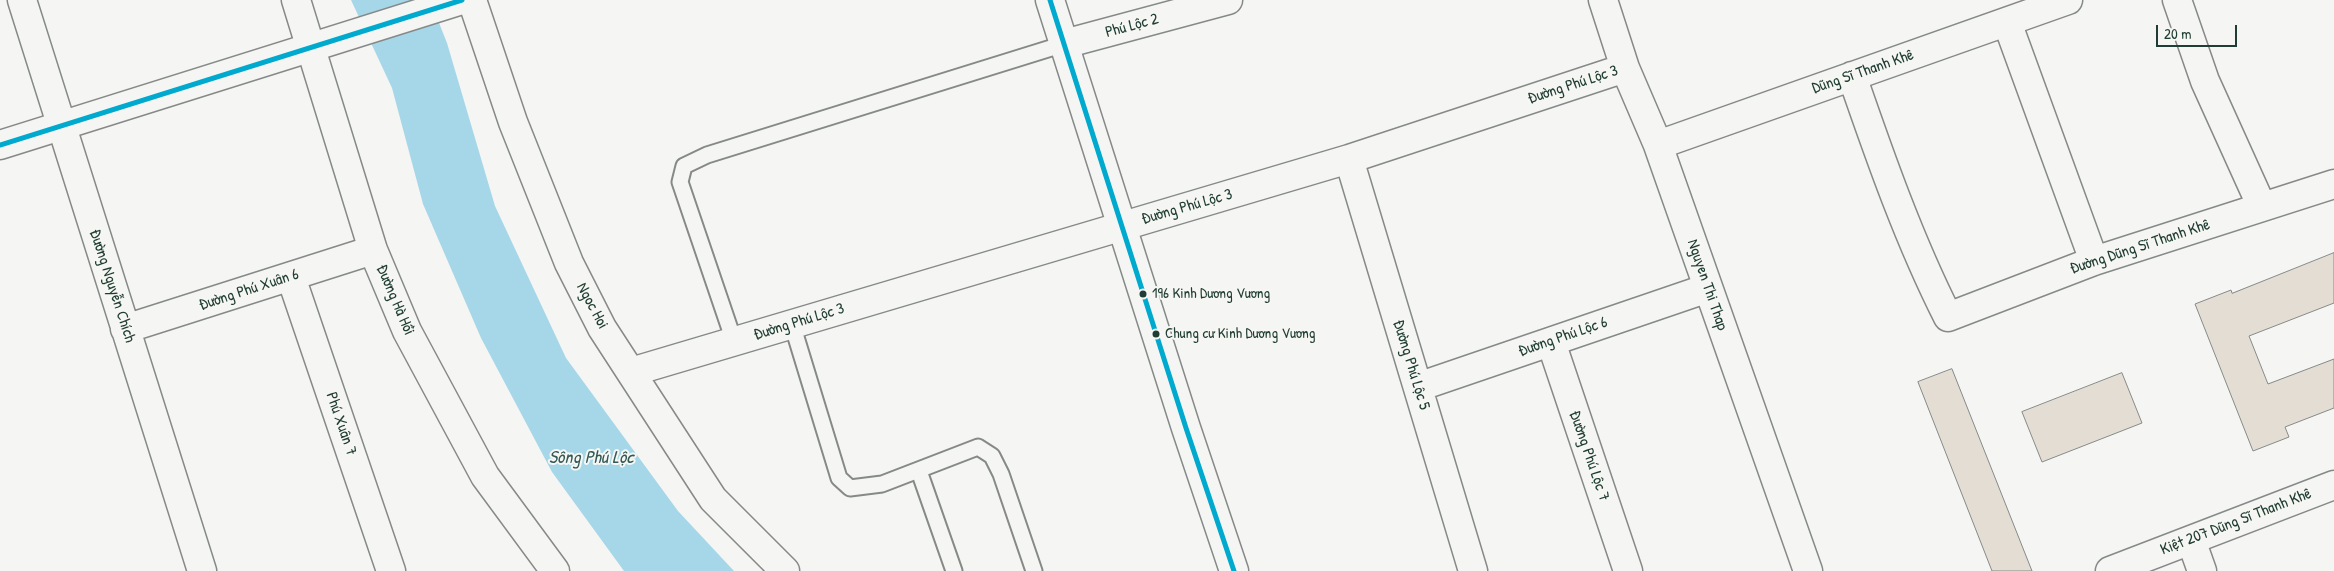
<!DOCTYPE html>
<html>
<head>
<meta charset="utf-8">
<style>
  body { margin:0 }
  #map { position:relative; width:2334px; height:571px; overflow:hidden; background:#f5f5f3; font-family:"Patrick Hand",sans-serif }
  canvas { display:block }
  .scale { position:absolute; left:2156px; top:25px; width:81px; height:22px; box-sizing:border-box; border:2px solid #1f3d34; border-top:0; padding-left:6px; font-size:15px; line-height:18px; white-space:nowrap; color:#1f3d34; -webkit-text-stroke:4px #f6f6f2; paint-order:stroke }
</style>
</head>
<body>
<div id="map">
<canvas width="2334" height="571"></canvas>
<div class="scale">20 m</div>
</div>
<script>
const g = document.querySelector('canvas').getContext('2d');
g.lineJoin = 'round';
function fillPath(path, color) {
  g.fillStyle = color;
  g.fill(path, 'evenodd');
}
function strokePath(path, color, width, dash) {
  g.strokeStyle = color;
  g.lineWidth = width;
  g.lineCap = dash ? 'butt' : 'round';
  g.setLineDash(dash || []);
  g.stroke(path);
}
function label(font, color, halo, rows, align = 'center') {
  g.font = font + ' "Patrick Hand",sans-serif';
  g.lineWidth = 4;
  g.setLineDash([]);
  g.textBaseline = 'middle';
  g.strokeStyle = halo;
  g.fillStyle = color;
  for (const [text, x, y, turn = 0] of rows) {
    g.save();
    g.translate(x, y);
    g.rotate((+turn || 0) * Math.PI / 180);
    g.textAlign = isNaN(turn) ? turn : align;
    if (halo) g.strokeText(text, 0, 0);
    g.fillText(text, 0, 0);
    g.restore();
  }
}
fillPath(new Path2D(`
  M 351,0 L 430,0 L 447,43 L 495,206 L 566,358 L 678,511 L 734,571 L 624,571 L 552,472 L 481,338 L 423,204 L 392,88 Z`), '#a6d7e9');
const building = new Path2D(`
  M 2334,253 L 2334,303 L 2249,336 L 2268,384 L 2334,359 L 2334,408 L 2285,427 L 2289,437 L 2253,451 L 2195,304 L 2231,290 L 2232,293 Z
  M 1952,369 L 2032,571 L 1992,571 L 1918,382 Z
  M 2122,373 L 2142,423 L 2042,462 L 2022,412 Z`);
fillPath(building, '#e4ddd4');
strokePath(building, '#858a88', 1);
const lane = new Path2D(`
  M 792,324 L 839,478 L 850,488 L 882,484 L 978,447 L 992,456 L 1001,474 L 1034,571
  M 734,341 L 680,182 L 684,166 L 707,155 L 1064,44
  M 919,471 L 954,571`);
const street = new Path2D(`
  M 22,0 L 202,571
  M 296,0 L 373,250 L 407,331 L 485,476 L 555,571
  M 472,0 L 513,122 L 569,263 L 602,328 L 713,499 L 785,571
  M 1603,0 L 1625,68 L 1658,145 L 1808,571
  M 2177,0 L 2205,81 L 2262,207
  M 2007,22 L 2094,261
  M 1064,44 L 1228,0
  M 1852,76 C 1880,157 1909,240 1948,317 L 2094,261 L 2334,184
  M 1658,145 L 2068,0
  M 1349,159 L 1473,571
  M 291,277 L 391,571
  M 125,329 L 373,250
  M 1551,342 L 1628,571
  M 631,372 L 1349,159 L 1625,68
  M 1418,387 L 1708,288
  M 2191,540 L 2202,571
  M 2110,571 L 2334,485`);
const secondary = new Path2D(`
  M 1050,0 L 1186,428 L 1234,571
  M 0,145 L 462,0`);
strokePath(lane, '#858a88', 19);
strokePath(street, '#858a88', 31);
strokePath(secondary, '#858a88', 31);
strokePath(lane, '#f5f5f3', 15);
strokePath(street, '#f5f5f3', 28);
strokePath(secondary, '#f5f5f3', 28);
strokePath(new Path2D(`
  M 1050,0 L 1186,428 L 1234,571
  M 0,145 L 462,0`), '#00a9ce', 5);
for (const [x, y, r, color] of [
  [1143,294,4.5,"#1f3d34"],
  [1156,334,4.5,"#1f3d34"]
]) {
  const dot = new Path2D();
  dot.arc(x, y, r, 0, 2 * Math.PI);
  g.fillStyle = color;
  g.fill(dot);
  strokePath(dot, '#f6f6f2', 2);
}
label('15px', '#1f3d34', '#f6f6f2', [
  ["196 Kinh Dương Vương",1152,294],
  ["Chung cư Kinh Dương Vương",1165,334]
], 'left');
label('16px', '#1f3d34', '#f6f6f2', [
  ["Phú Lộc 2",1132,26,-15],
  ["Dũng Sĩ Thanh Khê",1863,72,-19],
  ["Đường Phú Lộc 3",1573,85,-18],
  ["Đường Phú Lộc 3",1187,207,-16],
  ["Đường Dũng Sĩ Thanh Khê",2140,247,-18],
  ["Nguyen Thi Thap",1707,285,71],
  ["Đường Nguyễn Chích",112,286,72],
  ["Đường Phú Xuân 6",249,290,-18],
  ["Đường Hà Hồi",395,300,67],
  ["Ngoc Hoi",592,306,62],
  ["Đường Phú Lộc 3",799,322,-17],
  ["Đường Phú Lộc 6",1563,337,-19],
  ["Đường Phú Lộc 5",1411,365,73],
  ["Phú Xuân 7",341,424,71],
  ["Đường Phú Lộc 7",1589,456,71],
  ["Kiệt 207 Dũng Sĩ Thanh Khê",2236,522,-21]
]);
label('italic 18px', '#335957', '#f6f6f2', [
  ["Sông Phú Lộc",591,458]
]);
</script>
</body>
</html>
